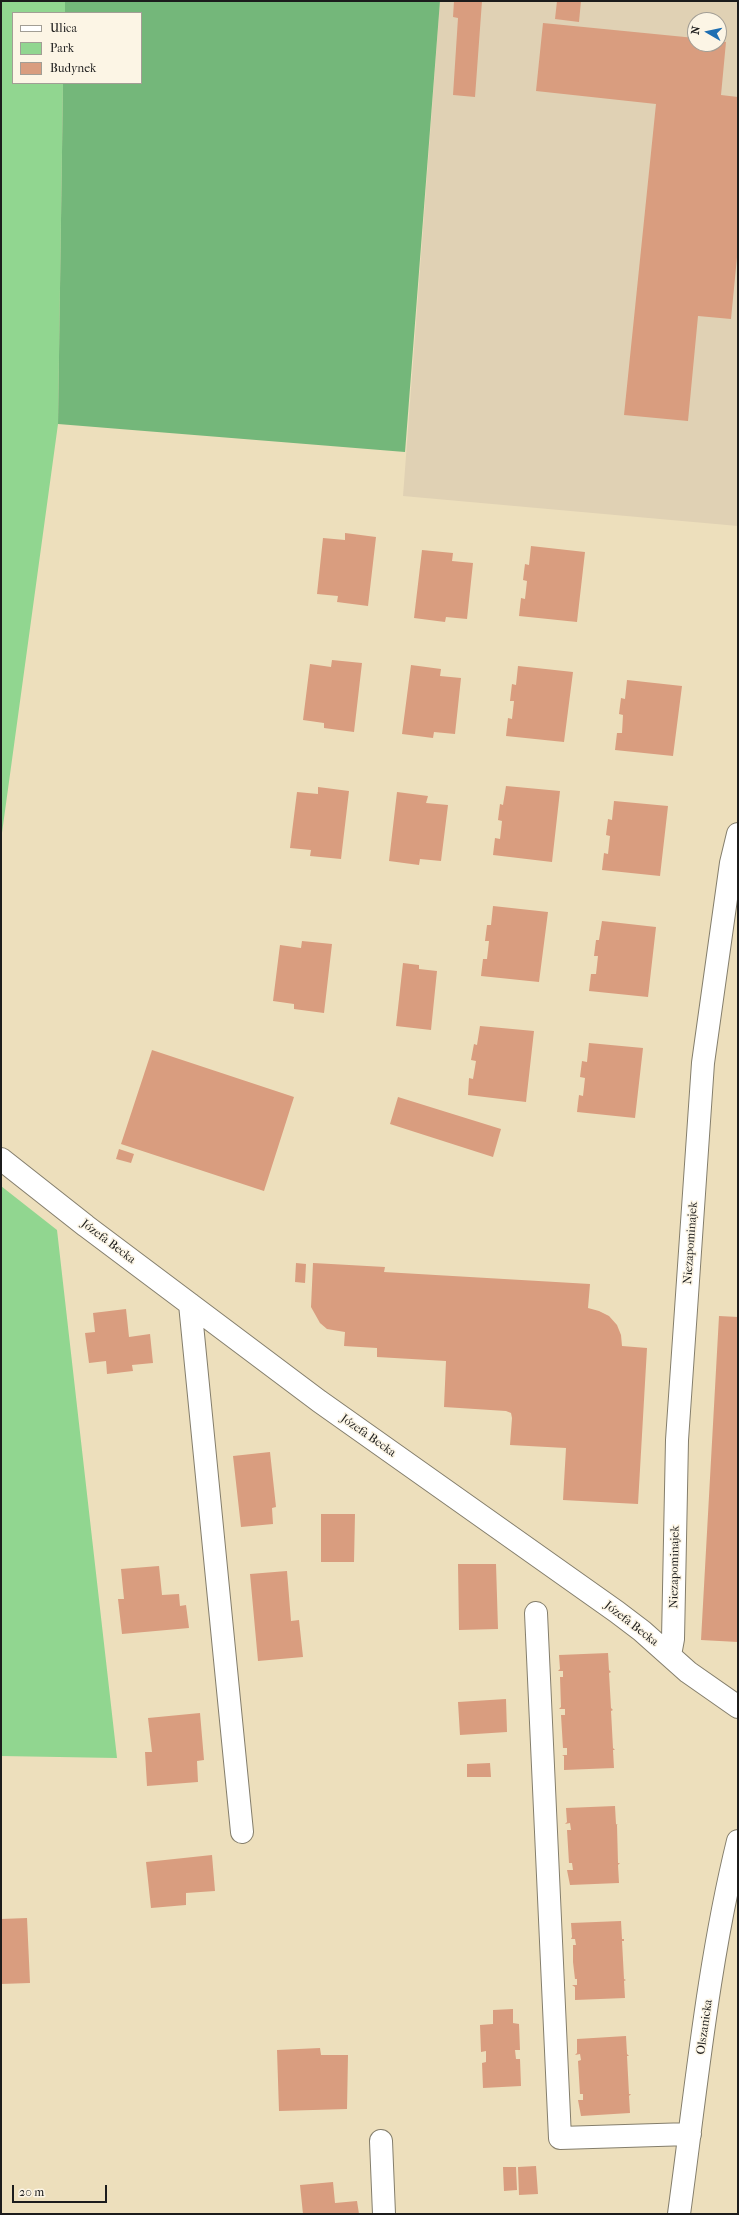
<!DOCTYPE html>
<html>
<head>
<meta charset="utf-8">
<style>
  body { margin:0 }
  #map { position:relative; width:739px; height:2215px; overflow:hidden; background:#eddfbc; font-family:"IM FELL French Canon",serif }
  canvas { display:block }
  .frame { position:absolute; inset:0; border:2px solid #1c1c1c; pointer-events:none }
  .legend { position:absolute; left:12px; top:12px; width:130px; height:72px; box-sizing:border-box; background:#fcf5e5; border:1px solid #a29e95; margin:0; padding:5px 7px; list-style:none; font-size:12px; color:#1c1c1c }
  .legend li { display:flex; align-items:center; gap:8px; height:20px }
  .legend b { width:20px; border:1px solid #a29e95 }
  .north { position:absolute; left:687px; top:12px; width:40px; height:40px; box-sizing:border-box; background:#fcf5e5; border:1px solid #a29e95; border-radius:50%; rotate:279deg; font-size:11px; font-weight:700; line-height:16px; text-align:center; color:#1c1c1c }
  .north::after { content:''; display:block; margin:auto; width:14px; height:18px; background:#1f6fb2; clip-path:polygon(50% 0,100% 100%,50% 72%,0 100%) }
  .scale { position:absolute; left:12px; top:2185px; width:95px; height:18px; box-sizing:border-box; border:2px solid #1c1c1c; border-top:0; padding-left:5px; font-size:12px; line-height:14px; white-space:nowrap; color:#1c1c1c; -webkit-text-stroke:3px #fcf5e5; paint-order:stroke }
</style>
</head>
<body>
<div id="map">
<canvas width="739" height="2215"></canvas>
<div class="frame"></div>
<ul class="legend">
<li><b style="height:5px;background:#fff"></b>Ulica</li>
<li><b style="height:11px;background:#91d690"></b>Park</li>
<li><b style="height:11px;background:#d99d7f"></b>Budynek</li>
</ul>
<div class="north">N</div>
<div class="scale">20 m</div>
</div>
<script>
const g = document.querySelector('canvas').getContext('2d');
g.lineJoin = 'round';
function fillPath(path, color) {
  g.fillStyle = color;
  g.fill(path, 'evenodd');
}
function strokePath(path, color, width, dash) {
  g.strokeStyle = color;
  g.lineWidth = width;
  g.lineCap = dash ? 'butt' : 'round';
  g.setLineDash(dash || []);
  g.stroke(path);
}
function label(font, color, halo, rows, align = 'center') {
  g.font = font + ' "IM FELL French Canon",serif';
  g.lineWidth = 3;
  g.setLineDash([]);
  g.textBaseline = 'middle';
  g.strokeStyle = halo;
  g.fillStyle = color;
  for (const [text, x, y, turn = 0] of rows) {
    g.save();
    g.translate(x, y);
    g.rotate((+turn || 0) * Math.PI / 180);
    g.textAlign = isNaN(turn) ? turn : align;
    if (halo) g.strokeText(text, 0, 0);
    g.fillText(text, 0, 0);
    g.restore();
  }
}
fillPath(new Path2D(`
  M 440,1 L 738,1 L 738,526 L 403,496 ZM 695,20 L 719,20 L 719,44 L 695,44 Z`), '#e0d1b4');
fillPath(new Path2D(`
  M 1,1 L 65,1 L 65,13 L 13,13 L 13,83 L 63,83 L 58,424 L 1,840 Z
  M 1,1186 L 57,1230 L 117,1758 L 1,1756 Z`), '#91d690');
fillPath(new Path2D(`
  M 65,1 L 440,1 L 405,452 L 58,424 L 63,83 L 141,83 L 141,13 L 65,13 Z`), '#74b77a');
fillPath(new Path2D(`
  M 454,1 L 482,1 L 475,97 L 453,95 L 458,18 L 453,17 Z
  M 557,1 L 581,1 L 579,22 L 555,19 Z
  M 543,23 L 695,38 L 695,44 L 719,44 L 719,41 L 726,42 L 721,95 L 738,97 L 738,247 L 731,319 L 698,316 L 688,421 L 624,415 L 656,104 L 536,91 Z
  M 345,533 L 376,537 L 368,606 L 337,602 L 338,596 L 317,594 L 323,538 L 345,540 Z
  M 531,546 L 585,552 L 577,622 L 519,616 L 521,598 L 525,599 L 527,581 L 523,580 L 525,564 L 529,565 Z
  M 422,550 L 453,553 L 452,561 L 473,563 L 467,619 L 446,617 L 445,622 L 414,618 Z
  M 332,660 L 362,663 L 354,732 L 324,728 L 324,723 L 303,720 L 310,664 L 331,667 Z
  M 411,665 L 441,669 L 440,676 L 461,678 L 455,734 L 434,732 L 433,738 L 402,734 Z
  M 518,666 L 573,672 L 564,742 L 506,736 L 508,718 L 512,719 L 514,701 L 510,701 L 512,684 L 516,685 Z
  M 627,680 L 682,686 L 673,756 L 615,750 L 617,733 L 622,733 L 623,715 L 619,714 L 621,698 L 625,699 Z
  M 506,786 L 560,791 L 552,862 L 493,855 L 495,838 L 500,839 L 502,821 L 498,820 L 500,804 L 503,805 Z
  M 318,787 L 349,791 L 341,859 L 310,856 L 311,850 L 290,848 L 297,792 L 318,794 Z
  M 397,792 L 428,796 L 426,803 L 448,805 L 441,861 L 420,859 L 419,865 L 389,861 Z
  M 614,801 L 668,806 L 660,876 L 602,870 L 604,853 L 608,854 L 610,836 L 606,835 L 608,819 L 612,820 Z
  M 493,906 L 548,912 L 539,982 L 481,976 L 483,959 L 487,959 L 489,941 L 485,941 L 487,925 L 491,925 Z
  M 602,921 L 656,927 L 648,997 L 589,991 L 591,974 L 596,974 L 598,956 L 594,956 L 596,940 L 599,940 Z
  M 302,941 L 332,944 L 324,1013 L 294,1009 L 294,1004 L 273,1001 L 280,945 L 301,948 Z
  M 403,963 L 419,965 L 419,969 L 437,971 L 431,1030 L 396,1026 Z
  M 480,1026 L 534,1031 L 526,1102 L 468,1095 L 469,1078 L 473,1079 L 476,1061 L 471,1060 L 474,1044 L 477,1045 Z
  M 589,1043 L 643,1048 L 635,1118 L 577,1112 L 579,1095 L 583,1096 L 585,1078 L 580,1077 L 582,1061 L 587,1062 Z
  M 152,1050 L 294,1097 L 264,1191 L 121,1144 Z
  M 398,1097 L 501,1129 L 493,1157 L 390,1124 Z
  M 119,1149 L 134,1154 L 131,1163 L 116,1159 Z
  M 296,1263 L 306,1264 L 305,1283 L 295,1282 Z
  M 313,1263 L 385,1267 L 384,1272 L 590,1284 L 588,1308 L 599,1311 L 609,1316 L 617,1325 L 621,1335 L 622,1346 L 647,1348 L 638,1504 L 563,1500 L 566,1448 L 510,1445 L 512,1418 L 511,1413 L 506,1411 L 444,1407 L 446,1361 L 377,1357 L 377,1348 L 344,1346 L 345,1332 L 327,1329 L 320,1323 L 311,1307 Z
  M 126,1309 L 129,1337 L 150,1334 L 153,1363 L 132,1365 L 133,1371 L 107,1374 L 106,1361 L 89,1363 L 85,1333 L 95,1332 L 93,1313 Z
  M 719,1316 L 738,1317 L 738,1642 L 701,1640 Z
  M 270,1452 L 276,1507 L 272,1508 L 273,1524 L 241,1527 L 233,1456 Z
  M 321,1514 L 355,1514 L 354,1562 L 321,1562 Z
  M 458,1564 L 496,1564 L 498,1629 L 459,1630 Z
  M 159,1566 L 162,1595 L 179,1594 L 180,1606 L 186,1605 L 189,1628 L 122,1634 L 118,1599 L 124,1599 L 121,1569 Z
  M 287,1571 L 291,1621 L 299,1620 L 303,1657 L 258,1661 L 250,1574 Z
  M 608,1653 L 609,1670 L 611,1672 L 609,1673 L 611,1708 L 613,1710 L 611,1711 L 613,1748 L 615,1750 L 613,1750 L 614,1768 L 564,1770 L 564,1756 L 562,1755 L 567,1755 L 567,1748 L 563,1748 L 561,1715 L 565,1715 L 565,1709 L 559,1709 L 561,1707 L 560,1677 L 563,1677 L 563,1671 L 558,1671 L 560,1669 L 559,1655 Z
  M 506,1699 L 507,1732 L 460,1735 L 458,1702 Z
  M 200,1713 L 204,1760 L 197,1761 L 198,1782 L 147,1786 L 145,1752 L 152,1752 L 148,1718 Z
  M 490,1763 L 491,1777 L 467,1777 L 467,1764 Z
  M 615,1806 L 616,1824 L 618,1825 L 617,1825 L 618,1863 L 620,1863 L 618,1865 L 619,1883 L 570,1885 L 567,1870 L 573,1870 L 572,1863 L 569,1863 L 567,1830 L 571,1830 L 570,1823 L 565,1824 L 567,1822 L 566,1808 Z
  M 212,1855 L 215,1891 L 186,1893 L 186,1905 L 151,1908 L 146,1862 Z
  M 27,1918 L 30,1983 L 1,1984 L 1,1919 Z
  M 621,1921 L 622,1939 L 624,1939 L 624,1941 L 622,1941 L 624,1979 L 626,1980 L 624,1981 L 625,1998 L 575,2000 L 575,1987 L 572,1985 L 577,1985 L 577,1979 L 575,1979 L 573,1962 L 573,1945 L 576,1945 L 575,1939 L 571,1939 L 572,1937 L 571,1923 Z
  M 513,2009 L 513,2023 L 519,2024 L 520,2050 L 515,2050 L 516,2059 L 520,2059 L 521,2086 L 483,2088 L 482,2063 L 486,2062 L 486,2051 L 481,2052 L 480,2025 L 493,2024 L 493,2010 Z
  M 626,2036 L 627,2054 L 629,2056 L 627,2056 L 629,2094 L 631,2094 L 629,2096 L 630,2113 L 581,2116 L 578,2100 L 583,2100 L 583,2094 L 580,2094 L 578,2061 L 581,2060 L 580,2054 L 575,2055 L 577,2053 L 577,2039 Z
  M 320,2048 L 321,2055 L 348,2055 L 347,2109 L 279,2111 L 277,2050 Z
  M 536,2166 L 538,2194 L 519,2195 L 518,2167 Z
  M 503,2167 L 516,2167 L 517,2190 L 504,2191 Z
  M 333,2182 L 335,2203 L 357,2201 L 359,2214 L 303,2214 L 300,2185 Z`), '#d99d7f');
const minor = new Path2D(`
  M 1,1159 L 86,1226 L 319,1401 L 617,1612 L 642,1631 L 688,1672 L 738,1707
  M 190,1304 L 242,1832
  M 536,1613 L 560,2138 L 690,2134
  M 670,1655 L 673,1639 L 677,1440 L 703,1063 L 731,863 L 738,834
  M 381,2141 L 384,2214
  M 679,2214 C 696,2090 708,1963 738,1841`);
strokePath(minor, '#847e6c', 24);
strokePath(minor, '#fff', 22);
label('12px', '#1c1c1c', '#fcf5e5', [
  ["Józefa Becka",108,1242,37],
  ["Niezapominajek",691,1243,-86],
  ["Józefa Becka",368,1436,35],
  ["Niezapominajek",675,1567,-89],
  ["Józefa Becka",631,1624,38],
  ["Olszanicka",705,2027,-82]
]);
</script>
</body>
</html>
